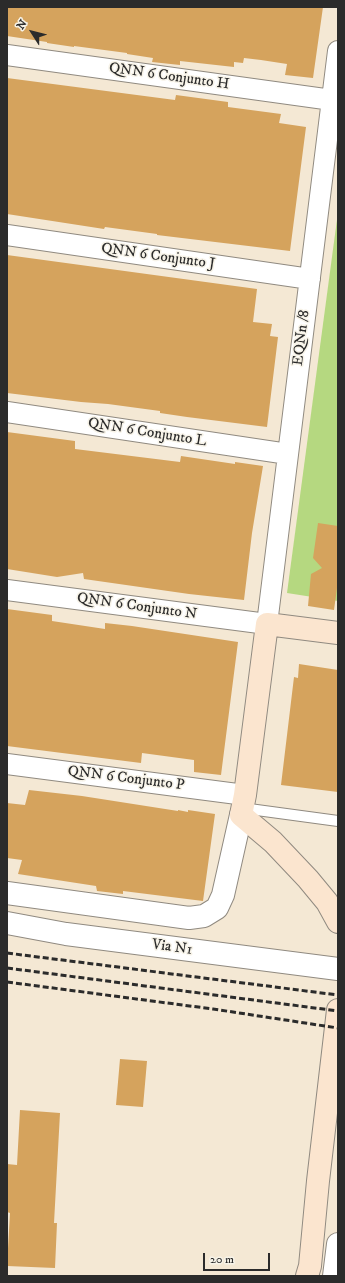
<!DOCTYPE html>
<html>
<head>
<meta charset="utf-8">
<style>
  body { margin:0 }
  #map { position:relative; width:345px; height:1283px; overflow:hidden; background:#f4e8d4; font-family:"IM FELL DW Pica",serif }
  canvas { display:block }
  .frame { position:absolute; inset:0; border:8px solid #2b2b2b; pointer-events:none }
  .north { position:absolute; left:12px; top:12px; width:40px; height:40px; -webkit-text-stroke:3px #f7f3e8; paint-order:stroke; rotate:306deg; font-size:11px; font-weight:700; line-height:16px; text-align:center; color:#2b2b2b }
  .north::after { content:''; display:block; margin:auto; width:14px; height:18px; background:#2b2b2b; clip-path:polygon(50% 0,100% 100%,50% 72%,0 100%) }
  .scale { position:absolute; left:203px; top:1253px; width:67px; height:18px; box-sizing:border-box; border:2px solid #2b2b2b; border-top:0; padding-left:5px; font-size:12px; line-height:14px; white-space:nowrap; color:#2b2b2b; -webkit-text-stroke:3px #f7f3e8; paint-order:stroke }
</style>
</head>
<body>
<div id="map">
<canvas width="345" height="1283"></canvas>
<div class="frame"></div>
<div class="north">N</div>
<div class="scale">20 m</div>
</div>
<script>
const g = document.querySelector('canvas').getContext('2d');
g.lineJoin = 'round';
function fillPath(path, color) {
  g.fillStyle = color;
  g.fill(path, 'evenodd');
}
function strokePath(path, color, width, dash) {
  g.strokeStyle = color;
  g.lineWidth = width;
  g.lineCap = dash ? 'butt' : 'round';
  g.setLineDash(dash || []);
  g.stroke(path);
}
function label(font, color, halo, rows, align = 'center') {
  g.font = font + ' "IM FELL DW Pica",serif';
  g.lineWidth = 3;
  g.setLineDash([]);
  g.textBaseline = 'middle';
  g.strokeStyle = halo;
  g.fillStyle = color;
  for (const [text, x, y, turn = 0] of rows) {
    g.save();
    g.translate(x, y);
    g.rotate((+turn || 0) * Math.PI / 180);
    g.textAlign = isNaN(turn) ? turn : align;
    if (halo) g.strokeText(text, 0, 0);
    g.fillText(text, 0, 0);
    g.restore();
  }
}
fillPath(new Path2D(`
  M 338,212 L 338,601 L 287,593 Z`), '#b5d880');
fillPath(new Path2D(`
  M 7,7 L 323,7 L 313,78 L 285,75 L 287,64 L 261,60 L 244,58 L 243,63 L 234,62 L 234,67 L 180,61 L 180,65 L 152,62 L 153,58 L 127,54 L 127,53 L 74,46 L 74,47 L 47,43 L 47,42 L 7,36 Z
  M 7,78 L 175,100 L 176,95 L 228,102 L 228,107 L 281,114 L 279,123 L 306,127 L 290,251 L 157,235 L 157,234 L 105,227 L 104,229 L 7,214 Z
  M 7,255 L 257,289 L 253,322 L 272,324 L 270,336 L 278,337 L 267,427 L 187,417 L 160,413 L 160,411 L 108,404 L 81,402 L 7,393 Z
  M 7,432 L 75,441 L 75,449 L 180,462 L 181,456 L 235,464 L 235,462 L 263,466 L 252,533 L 244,600 L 189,594 L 84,579 L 83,573 L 57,577 L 7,569 Z
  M 318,523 L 338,526 L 338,589 L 337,588 L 334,610 L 308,606 L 311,574 L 322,568 L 313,558 Z
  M 7,609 L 52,615 L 52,621 L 105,629 L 105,623 L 132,626 L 238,642 L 221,775 L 194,772 L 194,760 L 142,753 L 141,763 L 7,746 Z
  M 299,664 L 338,670 L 338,792 L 281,785 L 294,677 L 298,678 Z
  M 29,790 L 82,796 L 178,811 L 178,810 L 188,812 L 188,810 L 215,814 L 203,901 L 123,891 L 123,894 L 97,891 L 96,886 L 18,874 L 22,860 L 7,858 L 7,803 L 25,805 Z
  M 120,1059 L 147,1061 L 143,1107 L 116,1105 Z
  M 20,1110 L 60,1113 L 54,1223 L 57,1223 L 55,1268 L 7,1266 L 10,1213 L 7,1212 L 7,1164 L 17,1165 Z`), '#d5a35d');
const service = new Path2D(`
  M 242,808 L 338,821`);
const minor = new Path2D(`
  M 7,55 L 332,100
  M 7,235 L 310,279
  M 7,412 L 288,454
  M 7,590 L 267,624 L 338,51
  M 7,764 L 245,795`);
const tertiary = new Path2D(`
  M 7,893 L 189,918 L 204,916 L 217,908 L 223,895 L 241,815
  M 7,923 L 66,934 L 338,969
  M 334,1276 L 338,1244`);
const secondary = new Path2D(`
  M 338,633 L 267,624 L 245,795 L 241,815 L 273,842 L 308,879 L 327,902 L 338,922
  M 307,1276 L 310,1266 L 318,1181 L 338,1010`);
strokePath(service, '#908a80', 12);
strokePath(minor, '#908a80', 22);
strokePath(tertiary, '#908a80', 24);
strokePath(secondary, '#908a80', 24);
strokePath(service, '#fff', 10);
strokePath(minor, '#fff', 20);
strokePath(tertiary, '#fff', 22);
strokePath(secondary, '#fbe5cf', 22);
strokePath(new Path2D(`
  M 7,953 L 338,995
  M 7,968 L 338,1011
  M 7,982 L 213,1009 L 338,1028`), '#2b2b2b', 3, [6, 3]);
label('15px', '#2b2b2b', '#f7f3e8', [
  ["QNN 6 Conjunto H",169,77,8],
  ["QNN 6 Conjunto J",158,257,8],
  ["EQNn /8",302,338,-83],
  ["QNN 6 Conjunto L",147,433,9],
  ["QNN 6 Conjunto N",137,607,8],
  ["QNN 6 Conjunto P",126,779,7],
  ["Via N1",172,948,8]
]);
</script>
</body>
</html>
